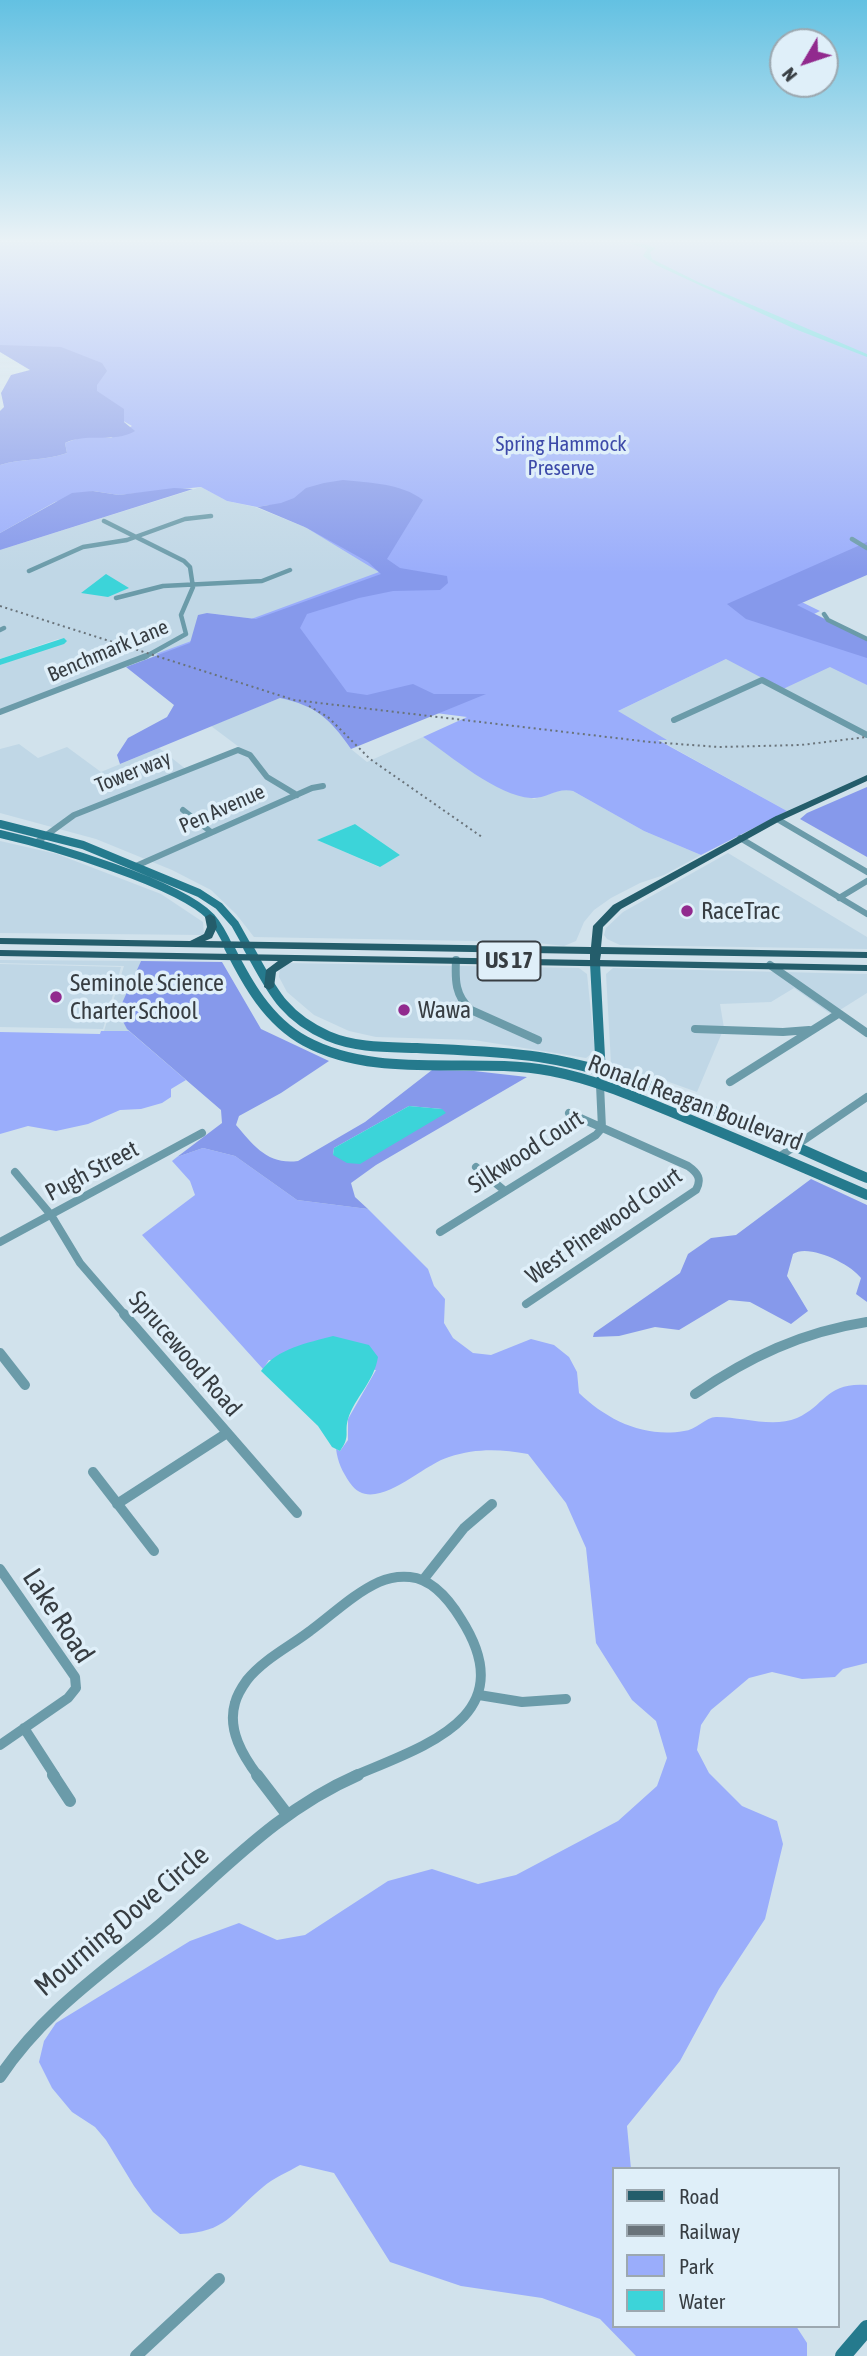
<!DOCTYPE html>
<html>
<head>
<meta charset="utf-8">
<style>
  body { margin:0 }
  #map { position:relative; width:867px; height:2356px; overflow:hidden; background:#d1e2ec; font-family:"Asap Condensed",sans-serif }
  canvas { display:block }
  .legend { position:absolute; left:612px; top:2167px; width:228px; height:161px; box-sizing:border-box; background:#dfeff9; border:2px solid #9ca8b0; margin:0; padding:9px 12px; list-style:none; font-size:21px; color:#373d42 }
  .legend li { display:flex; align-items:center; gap:14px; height:35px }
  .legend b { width:35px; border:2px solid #9ca8b0 }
  .north { position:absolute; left:769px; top:28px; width:70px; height:70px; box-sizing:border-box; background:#dfeff9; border:2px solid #9ca8b0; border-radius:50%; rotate:231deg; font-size:19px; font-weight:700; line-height:28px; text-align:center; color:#373d42 }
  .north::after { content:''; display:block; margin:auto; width:24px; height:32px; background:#912a8e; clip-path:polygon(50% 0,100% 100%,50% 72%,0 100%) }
</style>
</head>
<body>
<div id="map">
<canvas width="867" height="2356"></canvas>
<ul class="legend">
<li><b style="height:9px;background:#245d6b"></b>Road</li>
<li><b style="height:9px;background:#69737a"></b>Railway</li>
<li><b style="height:19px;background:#9aadfb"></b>Park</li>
<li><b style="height:19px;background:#3cd4d9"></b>Water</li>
</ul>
<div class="north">N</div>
</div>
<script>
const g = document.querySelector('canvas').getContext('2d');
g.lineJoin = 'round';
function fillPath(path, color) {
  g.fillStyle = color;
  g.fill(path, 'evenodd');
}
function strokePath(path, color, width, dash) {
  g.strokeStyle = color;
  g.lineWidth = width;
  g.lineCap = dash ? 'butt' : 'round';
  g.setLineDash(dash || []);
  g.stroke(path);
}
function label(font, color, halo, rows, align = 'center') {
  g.font = font + ' "Asap Condensed",sans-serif';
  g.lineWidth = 7;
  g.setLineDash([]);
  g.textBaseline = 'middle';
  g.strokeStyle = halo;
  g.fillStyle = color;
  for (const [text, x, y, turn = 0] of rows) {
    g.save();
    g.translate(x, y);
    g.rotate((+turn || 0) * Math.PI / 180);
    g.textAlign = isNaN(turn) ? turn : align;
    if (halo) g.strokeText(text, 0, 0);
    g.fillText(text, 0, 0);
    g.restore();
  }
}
fillPath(new Path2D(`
  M 201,487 L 227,501 L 255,507 L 307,528 L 368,562 L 382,574 L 256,619 L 207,613 L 190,643 L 0,712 L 0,665 L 66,641 L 58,639 L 0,659 L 0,550 Z
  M 728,658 L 840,662 L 867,676 L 867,775 L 787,811 L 612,714 Z
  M 280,698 L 299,702 L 329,719 L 351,749 L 367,762 L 423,737 L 489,781 L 534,799 L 564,789 L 573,791 L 644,831 L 701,855 L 664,875 L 640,883 L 611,898 L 594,910 L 584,922 L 576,941 L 564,946 L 530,942 L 254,937 L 236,914 L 211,890 L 172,870 L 96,839 L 0,813 L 0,749 L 19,744 L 38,758 L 67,747 L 101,772 L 159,748 L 187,770 L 239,747 L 211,726 ZM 355,824 L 400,855 L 379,867 L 318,840 Z
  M 0,841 L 57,854 L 161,894 L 203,922 L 204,935 L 0,933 Z
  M 728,853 L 867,937 L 867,949 L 620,945 L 607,939 L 604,935 L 606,928 L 623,912 Z
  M 0,960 L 141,961 L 118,1012 L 129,1031 L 104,1031 L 124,966 L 0,963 Z
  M 285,963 L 579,968 L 587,974 L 595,1051 L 586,1058 L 474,1040 L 376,1037 L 349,1031 L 314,1015 L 287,992 L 279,977 L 280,966 Z
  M 0,964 L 121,967 L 103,1029 L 0,1027 Z
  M 613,968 L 867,974 L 867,993 L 832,1015 L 794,988 L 771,1002 L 720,1004 L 724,1028 L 697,1092 L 655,1077 L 624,1071 L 611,1063 L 606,974 Z`), '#c0d7e6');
fillPath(new Path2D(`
  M 0,243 L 867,243 L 867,556 L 777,590 L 820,611 L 812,615 L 867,643 L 867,685 L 830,667 L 783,689 L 726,659 L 618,711 L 667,740 L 658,740 L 787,811 L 701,855 L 644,831 L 573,791 C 557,787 546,799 531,798 C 497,796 451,756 423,737 L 467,717 C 363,704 256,688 156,654 L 379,572 L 269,505 L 257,507 L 227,501 L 201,487 L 119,495 L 93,491 L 55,502 L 0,533 L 0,465 C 22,458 46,461 67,453 L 65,443 C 80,436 95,435 111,438 L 132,426 L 0,350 Z
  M 101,1031 L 129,1031 L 186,1080 L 171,1089 L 171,1097 L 162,1103 L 141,1109 L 120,1110 L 88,1124 L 56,1131 L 28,1126 L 0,1134 L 0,1032 L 100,1034 Z
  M 203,1148 L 235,1156 L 297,1200 L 368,1209 L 428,1269 L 434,1286 L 445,1299 L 444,1323 L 453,1338 L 473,1353 L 491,1355 L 531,1339 L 554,1345 L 569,1357 L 577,1372 L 579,1393 C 607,1420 644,1438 684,1431 C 696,1430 707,1416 717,1417 C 742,1417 773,1428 797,1418 C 826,1405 826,1382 867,1385 L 867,1663 L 843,1669 L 835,1677 L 802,1679 L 772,1672 L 749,1678 L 711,1710 L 701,1725 L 697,1750 L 709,1773 L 742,1806 L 777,1821 L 783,1844 L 765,1919 L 719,1989 L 680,2061 L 627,2126 L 631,2169 L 613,2169 L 613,2326 L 796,2326 L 807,2343 L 807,2356 L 636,2356 L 600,2319 L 542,2298 L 461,2286 L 390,2262 L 334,2173 L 300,2165 C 288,2172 273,2178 263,2187 C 230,2214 227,2232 180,2234 L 153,2212 L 134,2186 L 106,2140 L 95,2127 L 72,2112 L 52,2088 L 39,2062 L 44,2041 L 56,2023 L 190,1941 L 239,1923 L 277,1940 L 305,1935 L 388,1881 L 432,1869 L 478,1884 L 516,1875 L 618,1821 L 657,1786 L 667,1758 L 656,1721 L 632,1700 L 596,1643 L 586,1548 L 566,1503 L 528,1454 C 501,1449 476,1448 449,1457 C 421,1465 373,1517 350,1483 C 342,1471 338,1463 336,1449 L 340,1451 L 348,1440 L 348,1419 L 376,1370 L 269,1360 L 263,1369 L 142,1235 L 195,1195 L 190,1181 L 172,1161 L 177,1157 Z`), '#9aadfb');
fillPath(new Path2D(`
  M 0,345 L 61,347 L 102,363 L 107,371 L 97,385 L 97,391 L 124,409 L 124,422 L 135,431 C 113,444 88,432 65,443 L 67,453 C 46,461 22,458 0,465 L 0,411 L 4,407 L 1,393 L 11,375 L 30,370 L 0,352 Z
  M 343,480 C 370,483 401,483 423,500 L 387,559 L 400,568 L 447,576 L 448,583 L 440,590 L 393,591 L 359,598 L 307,614 L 300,628 L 347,692 L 367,695 L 413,684 L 434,694 L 486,694 L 351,749 C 330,719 317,706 280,698 L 120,764 L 117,755 L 128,738 L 167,717 L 174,705 L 126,667 L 190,643 L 198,615 L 207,613 L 256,619 L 381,574 L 368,562 L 307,528 L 257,507 L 281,503 L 294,498 L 306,488 L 324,483 Z
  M 174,488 L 193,489 L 0,550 L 0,533 L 72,493 L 93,491 L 119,495 Z
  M 867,542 L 867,575 L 797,605 L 867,640 L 867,658 L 746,619 L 727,604 Z
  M 867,787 L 867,857 L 800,819 L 807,813 Z
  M 141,961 L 222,962 L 261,1029 L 329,1061 L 281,1093 L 239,1116 L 236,1125 C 254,1146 268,1165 298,1161 L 365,1122 L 432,1070 L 474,1071 L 527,1077 L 376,1165 L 351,1183 L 355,1197 L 368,1209 L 297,1200 L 235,1156 L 203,1148 L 177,1157 L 222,1123 L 221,1110 L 127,1029 L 118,1012 ZM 409,1106 L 442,1109 L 333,1155 L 334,1148 Z
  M 811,1179 L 867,1205 L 867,1302 L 856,1294 L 861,1278 C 851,1264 808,1243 793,1254 L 787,1276 L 808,1311 L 791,1324 L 750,1302 L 729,1300 L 679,1330 L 655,1327 L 619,1336 L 593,1337 L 594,1333 L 680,1273 L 688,1254 L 711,1238 L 736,1235 Z`), '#8699eb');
fillPath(new Path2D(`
  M 599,243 L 642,243 L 656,248 L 650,252 L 652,259 L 698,282 L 867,354 L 867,357 L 795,329 L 656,265 L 643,256 L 647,249 L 632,244 Z
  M 106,574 L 129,588 L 108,597 L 81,593 Z
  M 64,638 L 67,641 L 64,644 L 0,665 L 0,659 Z
  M 355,824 L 400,855 L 380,867 L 317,840 Z
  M 409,1106 L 442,1109 L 446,1113 L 360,1164 L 347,1163 L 333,1155 L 334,1148 Z
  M 333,1336 L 369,1345 L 378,1357 C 374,1382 355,1397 348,1419 C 344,1433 351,1436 340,1451 L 332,1447 L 318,1426 L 261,1371 C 277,1348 308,1343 333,1336 Z`), '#3cd4d9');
strokePath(new Path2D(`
  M 104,521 L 184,561 L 190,567 L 193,587 L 181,615 L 186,634 L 143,658
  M 852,539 L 867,548
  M 29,571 L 83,547 L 127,540 L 185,519 L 211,516
  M 116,598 L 163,586 L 262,581 L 290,570
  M 824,614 L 828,620 L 867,639
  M 0,630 L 4,628`), '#6b9ba9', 4.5);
strokePath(new Path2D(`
  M 0,712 L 146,656
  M 674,720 L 762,680 L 867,735
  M 183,810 L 211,832
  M 777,819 L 867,872
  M 740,838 L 867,914
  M 37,842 L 74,815 L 238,750 L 250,755 L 267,777 L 297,795
  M 136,866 L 312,788 L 323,786
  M 839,898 L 867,881`), '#6b9ba9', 6);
strokePath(new Path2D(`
  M 456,960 C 455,980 455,996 471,1010 L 538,1040
  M 770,965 L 867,1033
  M 695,1029 L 783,1032 L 809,1030
  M 730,1082 L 838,1014
  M 779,1157 L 867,1097
  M 476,1167 L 505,1191
  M 15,1172 L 51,1215 L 80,1263 L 125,1315
  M 440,1232 L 596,1135 L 602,1128 L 600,1085
  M 0,1242 L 202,1133
  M 526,1304 L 696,1190 C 702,1179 698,1173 688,1166 L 569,1113`), '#6b9ba9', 8);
strokePath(new Path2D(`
  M 124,1314 L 297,1513
  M 0,1353 L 25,1385
  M 695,1394 C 749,1357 802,1332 867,1322
  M 93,1472 L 154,1551
  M 117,1504 L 227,1433
  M 0,1569 L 75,1677 L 76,1688 L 68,1698 L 0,1745
  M 423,1580 L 464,1528 L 492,1504
  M 479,1695 L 522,1702 L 566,1699
  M 24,1728 L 55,1776
  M 258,1776 C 243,1756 227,1730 235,1703 C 237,1695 242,1687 247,1680 C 264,1659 289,1647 310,1631 C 332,1615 353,1594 379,1582 C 388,1578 399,1576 410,1577 C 433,1579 450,1601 461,1619 C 523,1716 427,1745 354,1776`), '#6b9ba9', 10);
strokePath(new Path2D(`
  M 53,1775 L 70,1801
  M 257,1775 L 286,1813
  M 0,2077 C 43,2012 104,1972 162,1923 C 227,1867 278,1810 358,1775
  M 136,2356 L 219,2279`), '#6b9ba9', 12);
strokePath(new Path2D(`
  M 0,824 L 83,845 L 199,893 L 219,906 L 235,924 L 249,949
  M 0,834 C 48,845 179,883 211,917 C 219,926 225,938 230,949`), '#257a8d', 8);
strokePath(new Path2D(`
  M 229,947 C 247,983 268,1021 305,1041 C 379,1081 471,1056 551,1071 C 598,1080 642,1100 686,1118 C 747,1143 807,1169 867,1195
  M 248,947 C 271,988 282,1016 328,1036 C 356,1048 387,1047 417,1048 C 457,1050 498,1051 539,1057 C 653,1075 761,1133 867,1178
  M 595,963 L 601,1075`), '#257a8d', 10);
strokePath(new Path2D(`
  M 843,2356 L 867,2328`), '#257a8d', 16);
fillPath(new Path2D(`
  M 867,775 L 867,781 L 780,821 L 621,909 L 603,927 L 601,947 L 867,952 L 867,958 L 601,954 L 600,960 L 867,965 L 867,971 L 293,961 L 276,972 L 274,987 L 269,990 L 264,987 L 266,970 L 278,961 L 0,956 L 0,950 L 590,960 L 590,954 L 0,944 L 0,938 L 190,941 L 204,934 L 207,927 L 205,917 L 210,914 L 215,917 L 217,927 L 212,938 L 205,941 L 591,947 L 593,926 L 613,905 L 774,817 Z`), '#245d6b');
strokePath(new Path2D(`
  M 0,606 L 294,700 L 650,742 L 719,747 L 801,745 L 867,737
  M 309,706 L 328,717 L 370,759 L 482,837`), '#69737a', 2, [2, 3.5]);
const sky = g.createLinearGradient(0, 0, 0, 573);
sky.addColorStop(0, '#63c1e2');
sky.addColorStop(0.42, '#eaf2f6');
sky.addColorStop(1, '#eaf2f600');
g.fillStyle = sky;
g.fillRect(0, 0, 867, 573);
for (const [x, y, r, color] of [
  [687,911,7,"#912a8e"],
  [56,997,7,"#912a8e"],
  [404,1010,7,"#912a8e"]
]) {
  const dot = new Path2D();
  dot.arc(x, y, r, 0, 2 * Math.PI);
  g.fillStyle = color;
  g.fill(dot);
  strokePath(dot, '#dfeff9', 2.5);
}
label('21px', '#3d4aa9', '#dfeff9', [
  ["Spring Hammock",561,444],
  ["Preserve",561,468]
]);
label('21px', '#373d42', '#dfeff9', [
  ["Benchmark Lane",108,651,-23],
  ["Tower way",133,772,-22],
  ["Pen Avenue",222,809,-24]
]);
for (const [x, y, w] of [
  [509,961,63]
]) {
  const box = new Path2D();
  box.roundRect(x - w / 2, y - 19.5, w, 39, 5);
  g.fillStyle = '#dfeff9';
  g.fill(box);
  strokePath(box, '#373d42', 2);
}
label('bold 23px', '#373d42', null, [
  ["US 17",509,961]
]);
label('24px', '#373d42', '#dfeff9', [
  ["RaceTrac",701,911],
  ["Seminole Science",70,983],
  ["Charter School",70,1011],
  ["Wawa",418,1010]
], 'left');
label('24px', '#373d42', '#dfeff9', [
  ["Ronald Reagan Boulevard",695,1103,21],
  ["Silkwood Court",526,1152,-33],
  ["Pugh Street",92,1171,-28],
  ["West Pinewood Court",604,1226,-35],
  ["Sprucewood Road",185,1354,49]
]);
label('28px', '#373d42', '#dfeff9', [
  ["Lake Road",58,1616,57],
  ["Mourning Dove Circle",122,1921,-40]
]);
</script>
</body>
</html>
